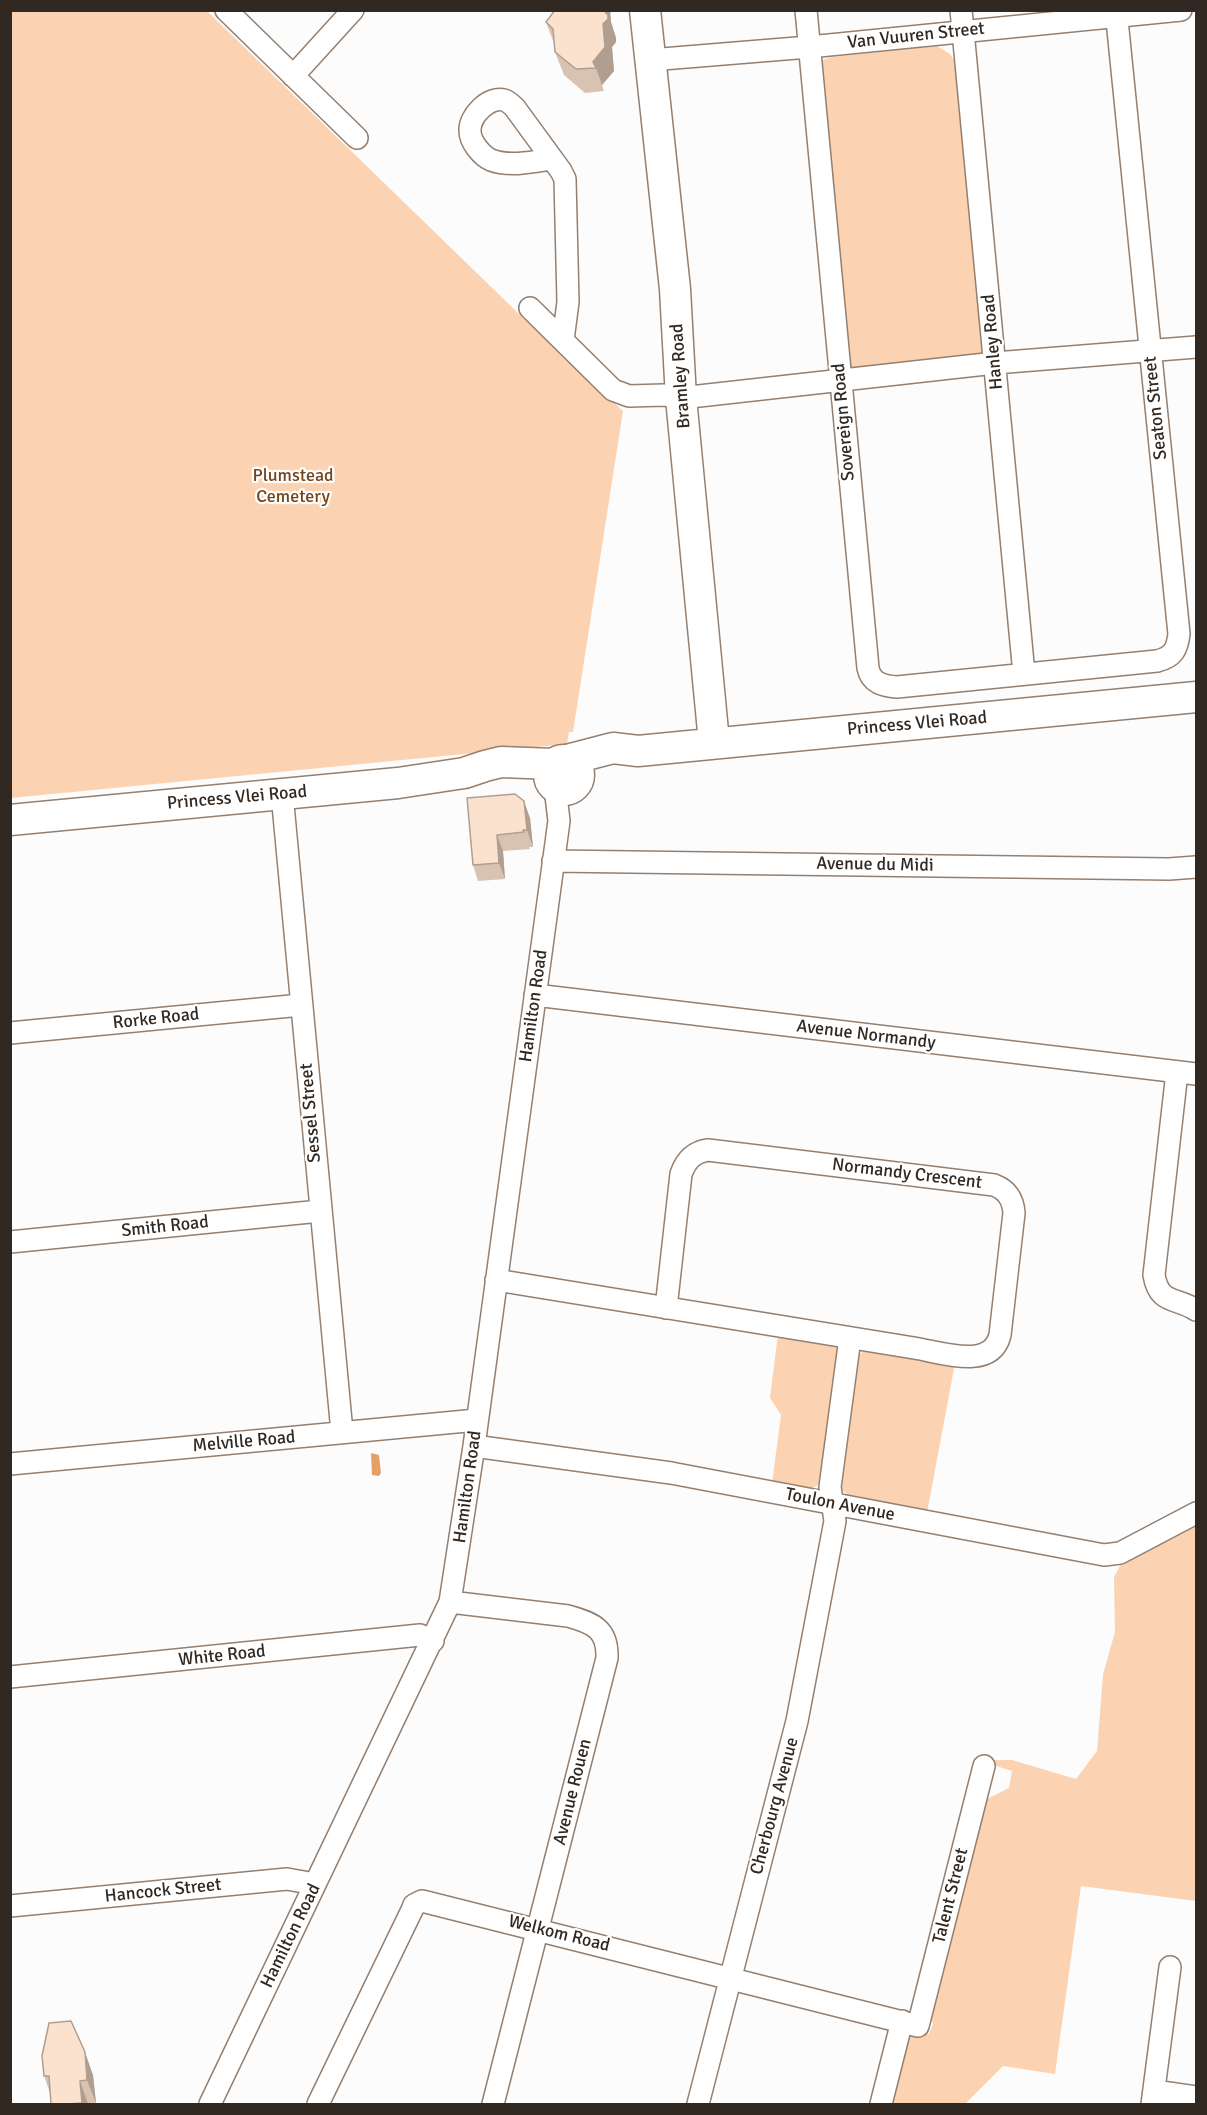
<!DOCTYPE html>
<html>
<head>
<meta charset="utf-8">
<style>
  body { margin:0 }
  #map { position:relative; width:1207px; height:2115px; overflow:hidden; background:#fcfcfc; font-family:Signika,sans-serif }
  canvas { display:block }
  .frame { position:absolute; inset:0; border:12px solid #312821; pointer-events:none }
</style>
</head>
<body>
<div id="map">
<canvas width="1207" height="2115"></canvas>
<div class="frame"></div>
</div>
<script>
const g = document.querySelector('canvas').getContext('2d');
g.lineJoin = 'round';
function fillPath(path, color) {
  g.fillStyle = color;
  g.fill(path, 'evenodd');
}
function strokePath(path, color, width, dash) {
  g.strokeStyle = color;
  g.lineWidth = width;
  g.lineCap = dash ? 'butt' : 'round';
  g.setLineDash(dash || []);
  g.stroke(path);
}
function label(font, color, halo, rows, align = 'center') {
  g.font = font + ' Signika,sans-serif';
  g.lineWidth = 4.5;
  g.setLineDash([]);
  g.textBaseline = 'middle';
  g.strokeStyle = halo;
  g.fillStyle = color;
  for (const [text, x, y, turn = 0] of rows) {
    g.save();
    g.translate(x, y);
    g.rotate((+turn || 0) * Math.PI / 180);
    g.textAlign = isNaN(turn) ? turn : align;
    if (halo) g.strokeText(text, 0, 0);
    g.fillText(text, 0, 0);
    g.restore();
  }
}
fillPath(new Path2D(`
  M 11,11 L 207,11 L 518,313 L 623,411 L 573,732 L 569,732 L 567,744 L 11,798 Z
  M 937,46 L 950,54 L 958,67 L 983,350 L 980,355 L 855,370 L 848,364 L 819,65 L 823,60 L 831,57 Z
  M 778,1334 L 834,1344 L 838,1348 L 822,1480 C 811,1497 789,1487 772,1483 L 781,1415 L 770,1398 Z
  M 867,1349 L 955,1363 L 927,1513 L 850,1497 L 842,1490 L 840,1484 L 857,1356 Z
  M 1196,1522 L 1196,1901 L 1081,1886 L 1055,2074 L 1003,2066 L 965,2104 L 887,2104 L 904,2037 L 915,2031 L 929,2034 L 933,2024 L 928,2011 L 983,1801 L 1009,1788 L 1012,1771 L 990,1764 L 990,1760 L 1012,1760 L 1076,1779 L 1097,1751 L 1103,1674 L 1115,1632 L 1114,1577 L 1121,1564 Z`), '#fbd3b2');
fillPath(new Path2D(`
  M 371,1453 L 379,1455 L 381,1473 L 379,1476 L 372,1475 Z`), '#e5a065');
const street = new Path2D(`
  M 226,10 L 357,138
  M 806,10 L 868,668 C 871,683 883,686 897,687 L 1157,661 C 1173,657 1177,650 1179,634 L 1116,10
  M 961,10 L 1024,674
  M 650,60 L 809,47 L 1181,10
  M 293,76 L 353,10
  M 551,159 C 533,162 509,167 491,160 C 482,156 470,142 470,131 C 469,116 489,96 504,100 C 508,101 512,105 515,108 L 561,171 L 565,179 L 568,302 L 563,340
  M 530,308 L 613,390 L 629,396 L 664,395 L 681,398 L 995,363 L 1196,347
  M 282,794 L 342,1432
  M 553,861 L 1169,869 L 1196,867
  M 535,995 L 1196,1074
  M 10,1033 L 301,1005
  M 1177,1072 L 1154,1275 C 1159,1305 1177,1297 1196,1310
  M 10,1242 L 320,1211
  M 496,1280 L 914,1348 C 941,1352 991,1371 1000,1335 L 1014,1213 C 1013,1199 1007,1190 994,1185 L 708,1150 C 694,1152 686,1160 681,1174 L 666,1308
  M 474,1446 L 671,1473 L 1104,1555 L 1120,1553 L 1196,1513
  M 10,1464 L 477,1420
  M 450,1602 L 568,1616 C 593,1623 608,1629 607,1658 L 493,2104
  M 10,1677 L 420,1635 L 433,1641
  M 10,1906 L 287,1879 L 315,1884
  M 1154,2091 L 1196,2097
  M 210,2104 L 450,1602 L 474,1446 L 559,821 L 555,787
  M 318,2104 L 412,1910 L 414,1905 L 422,1901 L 918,2026 L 984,1766
  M 698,2104 L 797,1721 L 835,1521 L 830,1487 L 850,1338
  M 881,2104 L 902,2021
  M 1152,2104 L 1170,1967`);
const secondary = new Path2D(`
  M 645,10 L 675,289 L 681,398 L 714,742
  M 567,760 L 613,748 L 638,751 L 1196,697
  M549 775a15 15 0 1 1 30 0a15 15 0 1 1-30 0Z
  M 10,820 L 398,783 L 464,773 L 485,766 L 501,762 L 554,764`);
strokePath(street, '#957f6e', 24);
strokePath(secondary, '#957f6e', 33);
strokePath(street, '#fff', 21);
strokePath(secondary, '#fff', 30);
fillPath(new Path2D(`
  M 552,10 L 610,10 L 611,22 L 616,38 L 616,42 L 612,47 L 614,71 L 602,85 L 604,91 L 585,93 L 564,75 L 555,52 L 555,46 L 546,22 L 553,13 Z
  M 467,798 L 530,818 L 533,847 L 529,847 L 530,849 L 503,851 L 505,879 L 478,881 L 473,865 Z
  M 93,2075 L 96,2103 L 88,2104 L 51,2104 L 50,2093 L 44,2076 Z`), '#d8c2b2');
fillPath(new Path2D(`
  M 603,10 L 610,10 L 611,22 L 616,38 L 616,42 L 612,47 L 614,71 L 602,85 L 596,68 L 593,62 Z
  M 524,801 L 530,818 L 533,847 L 527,830 Z
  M 497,835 L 503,851 L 505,879 L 499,863 Z
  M 85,2052 L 93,2075 L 96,2103 L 87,2080 Z
  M 80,2081 L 88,2104 L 82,2104 L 82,2103 Z`), '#b09e91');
const building = new Path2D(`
  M 555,10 L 603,10 L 608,15 L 608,19 L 603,24 L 605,47 L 593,62 L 596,68 L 576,69 L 555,52 L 553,29 L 546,22 Z
  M 515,794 L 524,801 L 527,830 L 523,830 L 524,832 L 497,835 L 499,863 L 473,865 L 467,798 Z
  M 71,2021 L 85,2052 L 87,2080 L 80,2081 L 82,2103 L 68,2104 L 51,2104 L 49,2076 L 44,2076 L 42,2056 L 49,2023 Z`);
fillPath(building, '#fbe2cf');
strokePath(building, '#b09e91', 1.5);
label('18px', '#312821', '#fff', [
  ["Van Vuuren Street",916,36,-6],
  ["Hanley Road",993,342,-95],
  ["Bramley Road",681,376,-94],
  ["Seaton Street",1156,408,-96],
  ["Sovereign Road",844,422,-95],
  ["Princess Vlei Road",917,724,-5],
  ["Princess Vlei Road",237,798,-5],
  ["Avenue du Midi",875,865,1],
  ["Hamilton Road",534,1006,-82],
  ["Rorke Road",156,1019,-6],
  ["Avenue Normandy",866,1035,7],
  ["Sessel Street",311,1113,-95],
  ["Normandy Crescent",907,1174,7],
  ["Smith Road",165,1227,-6],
  ["Melville Road",244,1442,-5],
  ["Hamilton Road",468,1487,-82],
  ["Toulon Avenue",840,1505,11],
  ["White Road",222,1656,-6],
  ["Avenue Rouen",573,1792,-76],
  ["Cherbourg Avenue",775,1806,-75],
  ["Hancock Street",163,1891,-6],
  ["Talent Street",951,1896,-76],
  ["Welkom Road",559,1934,14],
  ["Hamilton Road",291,1936,-64]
]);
label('18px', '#734519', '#fff', [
  ["Plumstead",293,476],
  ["Cemetery",293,497]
]);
</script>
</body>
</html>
